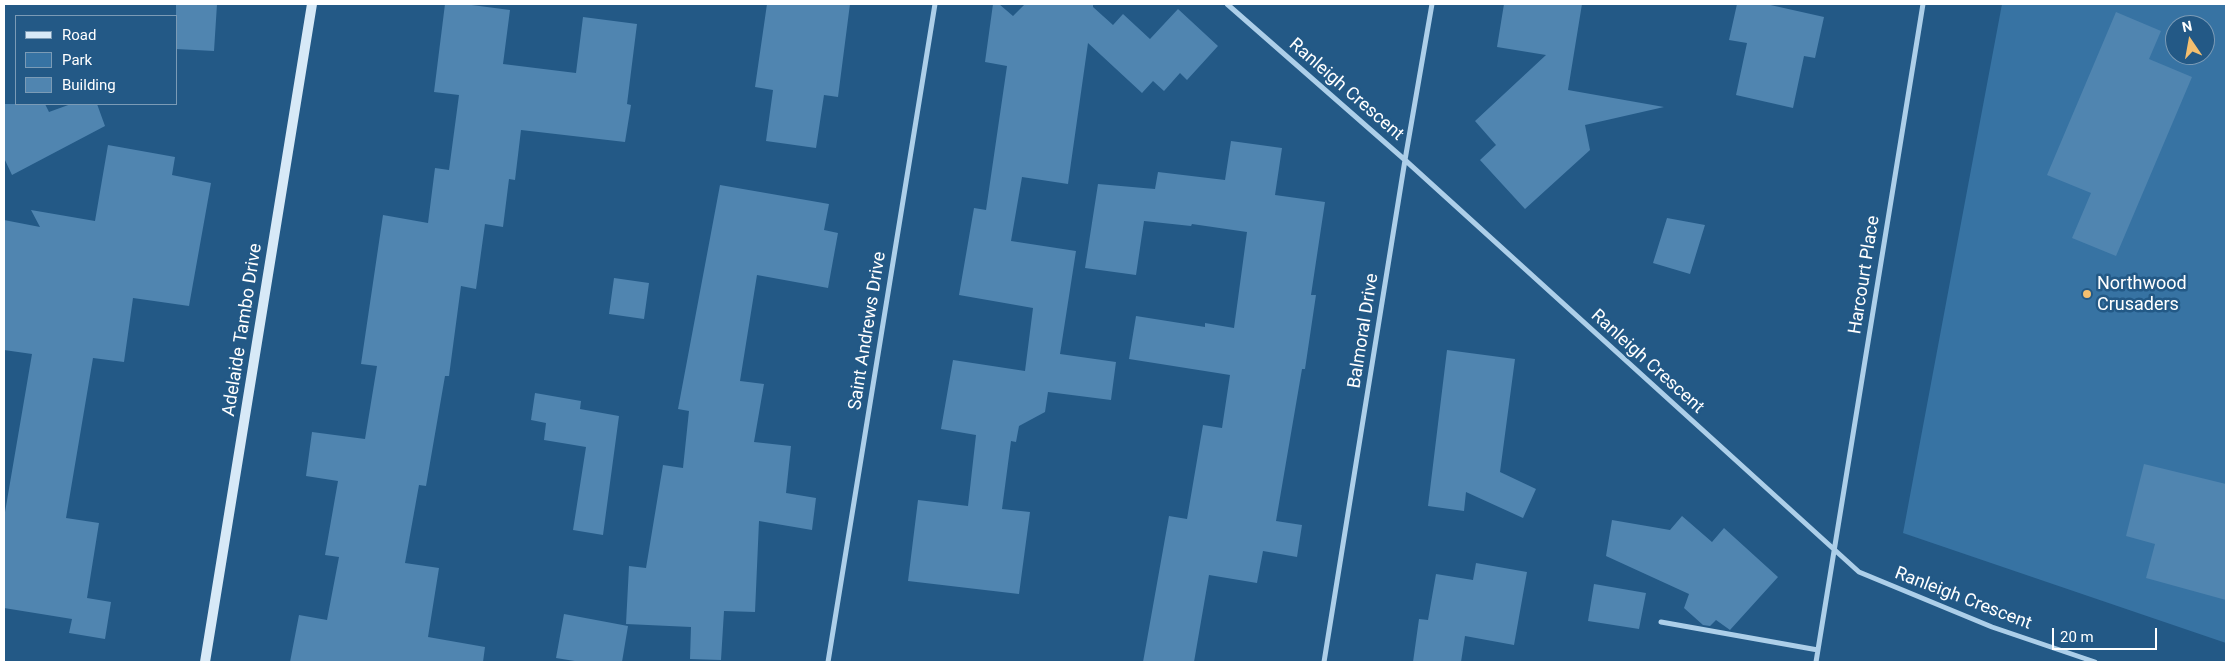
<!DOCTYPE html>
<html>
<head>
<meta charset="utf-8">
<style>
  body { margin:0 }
  #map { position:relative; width:2230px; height:666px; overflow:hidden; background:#235986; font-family:Roboto,sans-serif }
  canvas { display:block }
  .frame { position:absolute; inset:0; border:5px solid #fff; pointer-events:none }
  .legend { position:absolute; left:15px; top:15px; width:162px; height:90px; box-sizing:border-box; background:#235986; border:1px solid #7b9bb6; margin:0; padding:6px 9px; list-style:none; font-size:15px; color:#fff }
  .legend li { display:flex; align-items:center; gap:10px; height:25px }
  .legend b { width:25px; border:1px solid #7b9bb6 }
  .north { position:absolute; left:2165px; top:15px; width:50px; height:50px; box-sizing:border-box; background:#235986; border:1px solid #7b9bb6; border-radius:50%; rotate:348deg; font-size:14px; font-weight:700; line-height:20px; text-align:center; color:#fff }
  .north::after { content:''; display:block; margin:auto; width:18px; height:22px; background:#f4bf6f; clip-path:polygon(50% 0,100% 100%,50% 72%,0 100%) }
  .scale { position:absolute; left:2052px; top:628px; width:105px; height:22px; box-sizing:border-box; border:2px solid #fff; border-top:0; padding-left:6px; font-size:15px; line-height:18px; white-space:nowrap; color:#fff; -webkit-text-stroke:4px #235986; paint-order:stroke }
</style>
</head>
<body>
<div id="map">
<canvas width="2230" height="666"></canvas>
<div class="frame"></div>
<ul class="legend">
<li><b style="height:6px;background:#d7e9f7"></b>Road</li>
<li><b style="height:14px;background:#3773a3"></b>Park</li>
<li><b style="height:14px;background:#5085b0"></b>Building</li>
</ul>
<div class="north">N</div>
<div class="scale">20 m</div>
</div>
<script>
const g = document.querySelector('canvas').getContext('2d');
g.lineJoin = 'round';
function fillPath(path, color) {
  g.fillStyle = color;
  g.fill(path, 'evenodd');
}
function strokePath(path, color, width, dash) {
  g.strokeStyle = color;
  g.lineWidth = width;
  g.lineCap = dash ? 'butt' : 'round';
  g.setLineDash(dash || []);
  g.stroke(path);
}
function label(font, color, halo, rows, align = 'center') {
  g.font = font + ' Roboto,sans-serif';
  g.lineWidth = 5;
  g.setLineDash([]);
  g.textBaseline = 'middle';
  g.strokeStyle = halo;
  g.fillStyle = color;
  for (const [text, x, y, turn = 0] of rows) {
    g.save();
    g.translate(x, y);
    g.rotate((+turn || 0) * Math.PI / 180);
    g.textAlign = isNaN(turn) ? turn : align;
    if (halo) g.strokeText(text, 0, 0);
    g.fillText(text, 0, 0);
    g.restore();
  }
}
fillPath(new Path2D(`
  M 2002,4 L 2226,4 L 2226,643 L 1903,533 ZM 2175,25 L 2205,25 L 2205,55 L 2175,55 Z`), '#3773a3');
fillPath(new Path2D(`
  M 176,4 L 217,4 L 214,51 L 176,49 Z
  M 445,4 L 464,4 L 510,10 L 503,64 L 576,73 L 583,17 L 637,24 L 627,104 L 631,105 L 625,142 L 521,130 L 515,180 L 509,179 L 503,227 L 485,224 L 476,289 L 461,286 L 449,376 L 445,376 L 426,486 L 419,485 L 405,563 L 439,568 L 428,637 L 485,647 L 483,662 L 290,662 L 299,615 L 327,620 L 339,557 L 325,555 L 338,481 L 306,476 L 312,432 L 365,439 L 377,366 L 361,364 L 383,215 L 428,223 L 435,168 L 449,170 L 459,95 L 434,92 Z
  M 767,4 L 850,4 L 838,97 L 824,95 L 816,148 L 766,141 L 773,90 L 755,87 Z
  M 993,4 L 999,4 L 1013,16 L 1025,4 L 1093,4 L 1093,7 L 1113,25 L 1123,14 L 1150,39 L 1178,9 L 1218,46 L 1187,80 L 1180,73 L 1164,91 L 1153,81 L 1142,93 L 1088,43 L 1068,184 L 1022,177 L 1011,241 L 1076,251 L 1060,354 L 1116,362 L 1111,400 L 1048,392 L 1045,412 L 1019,426 L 1016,442 L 1011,441 L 1002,509 L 1030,512 L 1019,594 L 908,581 L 918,500 L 968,506 L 976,435 L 941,429 L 953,360 L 1025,371 L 1033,308 L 959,295 L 974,208 L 986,210 L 1007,66 L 985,62 Z
  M 1504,4 L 1582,4 L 1568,90 L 1664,107 L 1585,125 L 1590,150 L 1525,209 L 1480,160 L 1496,145 L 1475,121 L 1546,55 L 1497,47 Z
  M 1737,4 L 1766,4 L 1824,17 L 1815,58 L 1804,56 L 1793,108 L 1736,95 L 1747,43 L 1729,40 Z
  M 2116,12 L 2161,31 L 2149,59 L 2192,77 L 2116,256 L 2072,238 L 2091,193 L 2047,175 Z
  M 4,104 L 45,104 L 49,112 L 71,104 L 97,104 L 105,126 L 12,175 L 4,158 Z
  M 1231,141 L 1282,148 L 1275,195 L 1325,202 L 1311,295 L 1316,295 L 1305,369 L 1302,369 L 1276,521 L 1302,525 L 1297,557 L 1263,551 L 1257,583 L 1209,575 L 1194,662 L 1143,662 L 1169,516 L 1187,519 L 1203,425 L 1222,428 L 1230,375 L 1129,359 L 1136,316 L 1205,327 L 1205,323 L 1234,328 L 1247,232 L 1192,224 L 1191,226 L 1144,221 L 1136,275 L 1085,268 L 1098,184 L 1155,189 L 1158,172 L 1225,180 Z
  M 108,145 L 175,157 L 172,175 L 211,183 L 189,306 L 133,298 L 124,362 L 93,358 L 66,518 L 99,523 L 87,598 L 111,602 L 105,639 L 69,633 L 72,619 L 4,608 L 4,518 L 32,354 L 4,350 L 4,220 L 40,227 L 31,210 L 95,221 Z
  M 720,185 L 829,204 L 824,230 L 838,233 L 828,288 L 757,275 L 740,381 L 764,384 L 754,442 L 791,446 L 786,493 L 816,498 L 812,530 L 759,521 L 755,612 L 724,611 L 721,660 L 690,659 L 691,627 L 626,624 L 629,566 L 646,568 L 663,465 L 683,468 L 689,411 L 678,409 Z
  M 1667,218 L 1705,225 L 1690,274 L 1653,263 Z
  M 614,278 L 649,283 L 644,319 L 609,314 Z
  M 1447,350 L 1515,359 L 1500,472 L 1536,489 L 1523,518 L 1466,492 L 1464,511 L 1428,506 Z
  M 535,393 L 581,401 L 580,409 L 619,416 L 603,535 L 573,530 L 586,447 L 544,440 L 546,423 L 531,420 Z
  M 2144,464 L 2226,484 L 2226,600 L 2146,578 L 2155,544 L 2126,536 Z
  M 1682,516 L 1712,542 L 1724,528 L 1778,577 L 1730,630 L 1716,620 L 1710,626 L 1703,625 L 1684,608 L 1689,594 L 1606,556 L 1612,520 L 1670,530 Z
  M 1476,563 L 1527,572 L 1514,645 L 1465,636 L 1461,662 L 1413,662 L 1419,619 L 1428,620 L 1436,574 L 1473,580 Z
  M 1594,584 L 1646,593 L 1639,629 L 1588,621 Z
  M 564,614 L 628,626 L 622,662 L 581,662 L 556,658 Z`), '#5085b0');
strokePath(new Path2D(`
  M 1227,4 L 1405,160 L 1859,572 L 1992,627 L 2095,662
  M 1661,622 L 1818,650
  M 828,662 L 935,4
  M 1324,662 L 1405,160 L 1432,4
  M 1816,662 L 1923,4`), '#adcfe9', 5);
strokePath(new Path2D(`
  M 205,662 L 312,4`), '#d7e9f7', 10);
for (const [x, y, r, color] of [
  [2087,294,5,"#f4bf6f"]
]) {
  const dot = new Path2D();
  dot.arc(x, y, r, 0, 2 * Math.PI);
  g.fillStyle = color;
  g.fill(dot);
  strokePath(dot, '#235986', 2);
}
label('18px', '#fff', '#235986', [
  ["Ranleigh Crescent",1346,90,41],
  ["Harcourt Place",1865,275,-81],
  ["Adelaide Tambo Drive",243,330,-81],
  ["Saint Andrews Drive",868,331,-81],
  ["Balmoral Drive",1364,331,-81],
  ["Ranleigh Crescent",1647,362,42],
  ["Ranleigh Crescent",1963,599,21]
]);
label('18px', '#fff', '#235986', [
  ["Northwood",2097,284],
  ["Crusaders",2097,305]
], 'left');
</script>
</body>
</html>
